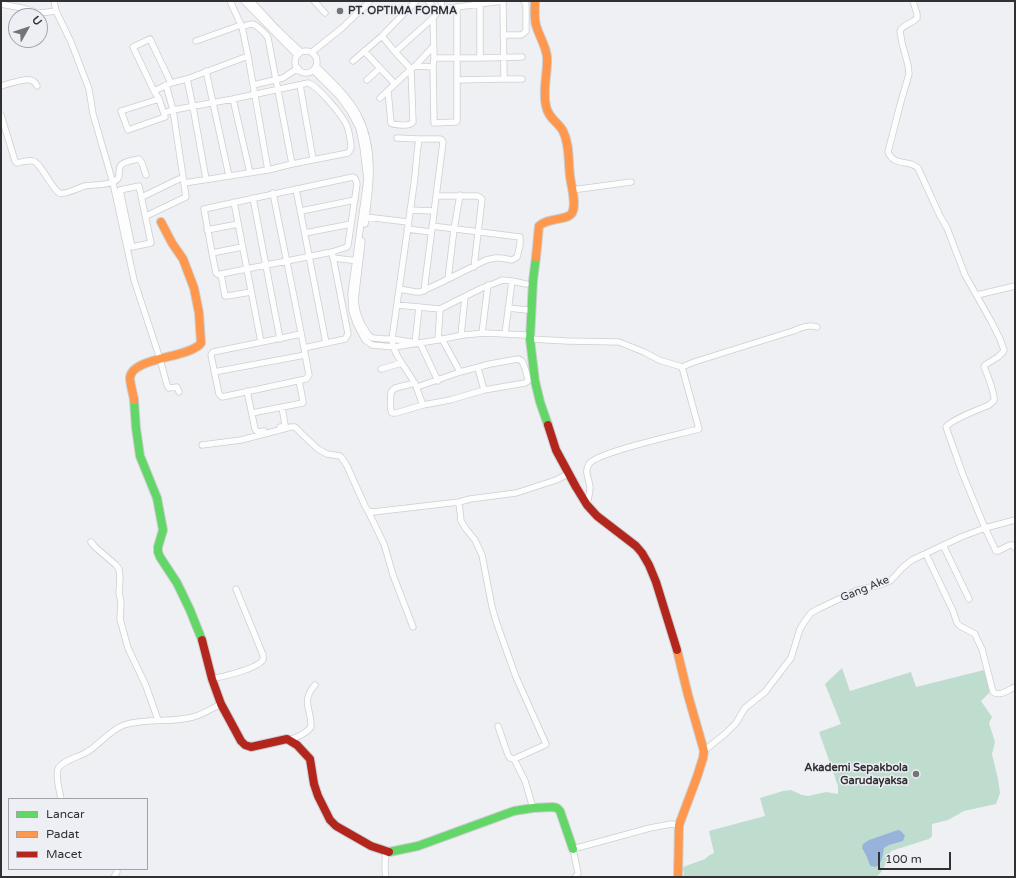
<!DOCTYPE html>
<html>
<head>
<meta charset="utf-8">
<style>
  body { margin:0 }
  #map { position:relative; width:1016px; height:878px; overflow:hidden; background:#eff0f3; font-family:"Varela Round",sans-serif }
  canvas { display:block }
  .frame { position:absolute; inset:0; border:2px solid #313134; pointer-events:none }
  .legend { position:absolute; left:8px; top:798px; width:140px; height:72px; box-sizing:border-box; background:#edeff5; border:1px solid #a2a3a8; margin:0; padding:5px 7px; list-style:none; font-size:12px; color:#313134 }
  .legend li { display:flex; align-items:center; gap:8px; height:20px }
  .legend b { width:20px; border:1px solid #a2a3a8 }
  .north { position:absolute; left:8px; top:8px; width:40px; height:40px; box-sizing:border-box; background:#edeff5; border:1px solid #a2a3a8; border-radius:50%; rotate:51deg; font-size:11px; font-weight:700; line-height:16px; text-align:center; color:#313134 }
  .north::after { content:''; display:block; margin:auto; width:14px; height:18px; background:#747477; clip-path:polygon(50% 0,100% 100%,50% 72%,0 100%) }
  .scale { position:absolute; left:878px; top:852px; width:73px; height:18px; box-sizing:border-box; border:2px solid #313134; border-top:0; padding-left:5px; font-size:12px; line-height:14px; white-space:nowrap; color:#313134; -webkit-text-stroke:3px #edeff5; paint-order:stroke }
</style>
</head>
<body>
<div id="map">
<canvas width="1016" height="878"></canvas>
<div class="frame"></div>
<ul class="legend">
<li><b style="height:5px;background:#63d668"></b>Lancar</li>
<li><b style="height:5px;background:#ff974d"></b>Padat</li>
<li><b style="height:5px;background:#b3261e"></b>Macet</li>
</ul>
<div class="north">U</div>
<div class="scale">100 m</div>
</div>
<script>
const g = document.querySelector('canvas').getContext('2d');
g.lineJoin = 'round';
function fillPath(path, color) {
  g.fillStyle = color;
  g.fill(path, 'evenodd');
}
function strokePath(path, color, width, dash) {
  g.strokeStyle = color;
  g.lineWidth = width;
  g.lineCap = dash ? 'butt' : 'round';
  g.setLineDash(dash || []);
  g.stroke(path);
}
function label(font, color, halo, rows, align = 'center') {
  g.font = font + ' "Varela Round",sans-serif';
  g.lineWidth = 3;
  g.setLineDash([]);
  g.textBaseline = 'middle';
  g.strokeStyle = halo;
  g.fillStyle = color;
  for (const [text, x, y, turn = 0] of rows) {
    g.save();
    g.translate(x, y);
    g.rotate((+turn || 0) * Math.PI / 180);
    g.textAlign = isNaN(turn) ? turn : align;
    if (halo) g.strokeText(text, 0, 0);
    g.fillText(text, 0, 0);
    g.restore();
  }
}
fillPath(new Path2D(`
  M 842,668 L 850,691 L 911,672 L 916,687 L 984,670 L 990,692 L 981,701 L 992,717 L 989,723 L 995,742 L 992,754 L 998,779 L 1000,793 L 996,804 L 964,811 L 948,820 L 932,824 L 932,836 L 929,839 L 891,851 C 888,858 883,873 876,877 L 684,877 L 683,867 L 705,859 L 708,856 L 714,853 L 709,831 L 765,816 L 760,798 L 783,791 L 791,790 L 802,795 L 808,796 L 826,792 L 838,794 L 838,786 L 819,732 L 841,724 L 825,684 Z`), '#bfddcf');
fillPath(new Path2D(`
  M 898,830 L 901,831 L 905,836 L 903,841 L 889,845 L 884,848 C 882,856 883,862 876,867 L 871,866 L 870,865 L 866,855 L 862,848 L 863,844 L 869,840 Z`), '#98b3da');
const street = new Path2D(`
  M 54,1 L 56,11 L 71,42 L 89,89 L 93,114 L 113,183 L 134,280 L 160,359 L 167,385 L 169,388 L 177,387 L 179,392
  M 230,1 L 242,27 L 248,56 L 268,170
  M 244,1 L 297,55
  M 251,1 L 277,29 L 301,52
  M 314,1 L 325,13
  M 428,1 L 438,12 L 442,9 L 502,1
  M 441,1 L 442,9
  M 913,1 L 917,14 L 917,18 C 912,24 903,24 900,31 L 902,43 L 908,65 L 909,74 L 900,105 L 888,152 C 894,167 909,159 918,168 L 940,216 L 947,228 L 965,275 L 991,321 L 1000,339 L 1004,350 L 1003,352 L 998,357 L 985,365 L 984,367 C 987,373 995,395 994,400 C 993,402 990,404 989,405 C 978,410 952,419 946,427 L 963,475 L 985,528 L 996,551 L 998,551 L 1010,545 L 1013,545 L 1015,548
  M 1,4 L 22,8 L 40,13 L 56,11
  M 480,4 L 480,58 L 522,57
  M 457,7 L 457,80 L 504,79 L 503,1
  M 438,12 L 433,18 L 434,58 L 480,58
  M 242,27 C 245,26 249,24 252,24 C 257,25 266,34 268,38 L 292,164
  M 503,35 L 521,35 L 524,33 L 526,31 L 526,5 L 524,1
  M 382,36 L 395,52 L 433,18
  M 196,41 L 241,25
  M 364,51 L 395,84
  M295 62a11 11 0 1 1 22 0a11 11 0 1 1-22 0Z
  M 312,52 L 342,28 L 370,1
  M 395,52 L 411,69 L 415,66 L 433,47
  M 353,61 L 382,36 L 416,1
  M 316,66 C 330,80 349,97 358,115 C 376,149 370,188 365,224
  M 415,66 L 433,67 L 434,58
  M 433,67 L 434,123 L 456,122 L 457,121 L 457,80
  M 313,70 L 339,96 L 350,111 L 359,128 L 363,147 L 367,180 L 351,294 L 352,311 L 356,323 L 365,340 L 372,345 L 394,347 L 438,340 L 463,335 L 485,333 L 525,335
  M 206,71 L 229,176
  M 187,79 L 193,107 L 206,179
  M 504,79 L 522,79
  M 367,80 L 380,68
  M 171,83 L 150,39 L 133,47 L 154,91 L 171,83 L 187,79 L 248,56
  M 253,85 L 283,78 L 298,68
  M 300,85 L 313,159
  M 1,86 C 8,84 28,77 33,81 C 35,82 36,84 37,86
  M 154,91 L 159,99 L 165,117 L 128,130 L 121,111 L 159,99
  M 388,91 L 391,123 C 394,125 407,126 410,124 C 411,124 412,123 413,122 L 411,69
  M 380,98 L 411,69
  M 233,99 L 250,173
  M 164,113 L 173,110 L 233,99 L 308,83 C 318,86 343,116 347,126 C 349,131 351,143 351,148 C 350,151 350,151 348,153 L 292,164 L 268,170 L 184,183
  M 1,115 L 15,161 L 17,163 C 21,162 28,160 33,161 C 40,162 51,187 59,193 C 66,195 77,188 85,186 C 95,184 107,186 115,181 C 122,178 117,170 121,165 C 125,161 134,160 139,159 L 142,163 L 146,175
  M 397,138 L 419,139 L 440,139 L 442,140 L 443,142 L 424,291
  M 419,139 C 416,156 416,174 413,191 C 406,240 399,289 392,339 C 393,355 408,370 415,384 C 418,391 420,398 423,405
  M 353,177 C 356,178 356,181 357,184 L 348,245 L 347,247 L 332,252 L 221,274 L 219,275 L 216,273 L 212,253 L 204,209 Z
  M 139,186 L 151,243 L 132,247 L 120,190 Z
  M 296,189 L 326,343
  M 572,190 L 631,182
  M 273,193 C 285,254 298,314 309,375 L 306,379 L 222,397 L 219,394 L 211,355 L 213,352 L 301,334
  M 436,196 L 478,196 L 482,199 L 474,267
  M 142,197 L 179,179
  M 253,198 L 280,339
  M 234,202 L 261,342
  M 410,210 L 434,211
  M 301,211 L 355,200
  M 146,216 L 186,197 L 173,110 L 166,85
  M 366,217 L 408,222
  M 407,229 L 431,232
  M 207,230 L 238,224
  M 305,233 L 351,224
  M 362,241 L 355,301 L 357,312 L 361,323 L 369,336 L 373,338 L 384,339 L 392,339 L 417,343
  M 212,253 L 242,247
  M 333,258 L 359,261
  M 221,274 L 225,296 L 227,296 L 251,292
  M 448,279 L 454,229 L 460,195
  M 399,289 L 416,292 L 420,292 L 440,283 L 486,260 L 495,258 L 501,258 L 512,260 L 517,257 L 520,245 L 520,237 L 432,226
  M 977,295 L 1015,286
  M 397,305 L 440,309 L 482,288 L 498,282 L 502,280 L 512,281 L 526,284
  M 508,308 L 527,310
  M 482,333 L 488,285
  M 505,334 L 512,281
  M 461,335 L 465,297
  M 442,339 L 460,372
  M 530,339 L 567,341 L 619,342 L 644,352 L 659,360 L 682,367 L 694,362 L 793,331 C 801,328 809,324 817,327
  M 438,340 L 440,309
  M 420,343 L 438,381
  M 415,344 L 419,307
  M 304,348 L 345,339 L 348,334 L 332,252
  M 478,368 L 484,390
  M 381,369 L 402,363
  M 214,372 L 305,355
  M 415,383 L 395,388 L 391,392 C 391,398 389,409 392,413 L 396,413 L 423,405 L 450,400 L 484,390 L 525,383 L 528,381 C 527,374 525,367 522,361 L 518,359 L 490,364 L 460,372 L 417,387
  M 247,391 L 255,429 L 258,432 L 264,431
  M 252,413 L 303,403 L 303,401 L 299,381
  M 280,427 L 284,427 L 285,425 L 282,407
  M 202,445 L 241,440 L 291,427 L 295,427 L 305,437 L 318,449 L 327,454 L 340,456 L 342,458 L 347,466 L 365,506 L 368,511 L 373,512 L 459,502 L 470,499 L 516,493 L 556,480 L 568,474
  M 459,502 L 461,521 L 466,529 L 475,540 L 482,555 L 492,607 L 497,624 L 516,677 L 546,744 L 545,745 L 514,759 L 525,781 L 533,808
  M 587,505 C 588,499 590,493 590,487 C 589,478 584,472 589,464 C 597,452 681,434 699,429 L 682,367
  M 368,511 L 384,544 L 389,561 L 393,575 L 413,627
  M 91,542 L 95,547 L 116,565 L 119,569 L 120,578 L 119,593 L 121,602 L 120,619 L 123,630 L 128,648 L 146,686 L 158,720
  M 943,545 L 969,599
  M 926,554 L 953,611 L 957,623 L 960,626 L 975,634 L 977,639 L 982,649 L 993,692 C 1000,697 1008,690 1015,687
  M 212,679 C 224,676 254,670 262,661 C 264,659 263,658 263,655 L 236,589
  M 498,726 L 508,755 L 510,758 L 514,759
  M 289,740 C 297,737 306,734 311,727 C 312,709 300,702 315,685
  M 704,751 L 726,733 L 736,723 L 745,708 L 765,692 L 791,658 L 800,629 L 805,621 L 811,613 L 818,609 L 858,590 L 880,585 L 890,581 L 896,575 L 902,568 L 912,560 L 961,537 L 985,528 L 1015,520
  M 61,799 C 60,792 55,775 58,769 C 61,761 79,757 87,752 C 99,745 110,730 124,725 C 146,718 171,723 193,717 C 203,715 212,708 221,704
  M 386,851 C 385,860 384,869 386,877
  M 114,877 L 117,872 L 117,869
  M 575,877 L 577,876 L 578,873 L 573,849 L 650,828 L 671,824 L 679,825`);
const fast = new Path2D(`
  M 536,257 L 533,281 L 530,339 L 535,381 L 540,402 L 548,425
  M 134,400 L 136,428 L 140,456 L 157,498 L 163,530 L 158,547 L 158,552 L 160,557 L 177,583 L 190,610 L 202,640
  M 389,852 L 418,846 L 514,811 L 533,808 L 553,807 L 557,808 L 560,811 L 573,849`);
const slow = new Path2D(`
  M 535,1 C 535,9 534,18 536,25 C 539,36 546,46 547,57 C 548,74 542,90 546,106 C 548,118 558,122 563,131 C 570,145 568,161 570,176 C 571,186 577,204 572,213 C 567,221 548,217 539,226 L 536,257
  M 134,400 C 133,393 130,384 130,378 C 131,357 191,358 201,343 L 199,313 L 194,288 L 183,259 L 172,243 L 161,222
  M 677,650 L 688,695 L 704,751 L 703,758 L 697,777 L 679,825 L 678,877`);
const jam = new Path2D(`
  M 548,425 L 556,450 L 576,487 L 587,505 L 597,516 L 636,546 L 642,553 L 649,565 L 656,582 L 677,650
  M 202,640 L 212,679 L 221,704 L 241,741 L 245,745 L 251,747 L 287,739 L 297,745 L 310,759 L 314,784 L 318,796 L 330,820 L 336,826 L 371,846 L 389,852`);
strokePath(street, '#cdced0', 7);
strokePath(fast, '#cdced0', 10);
strokePath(slow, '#cdced0', 10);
strokePath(jam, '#cdced0', 10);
strokePath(street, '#fdfdfd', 5.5);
strokePath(fast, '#63d668', 8);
strokePath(slow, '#ff974d', 8);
strokePath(jam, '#b3261e', 8);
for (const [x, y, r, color] of [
  [340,11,4,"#747477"],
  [916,774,4,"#747477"]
]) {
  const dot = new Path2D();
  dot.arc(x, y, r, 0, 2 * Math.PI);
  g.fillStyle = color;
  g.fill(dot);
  strokePath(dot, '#edeff5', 1.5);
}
label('bold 11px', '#313134', '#edeff5', [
  ["PT. OPTIMA FORMA",348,11],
  ["Akademi Sepakbola",908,768,"right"],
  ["Garudayaksa",908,781,"right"]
], 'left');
label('11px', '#313134', '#edeff5', [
  ["Gang Ake",865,589,-22]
]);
</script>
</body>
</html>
